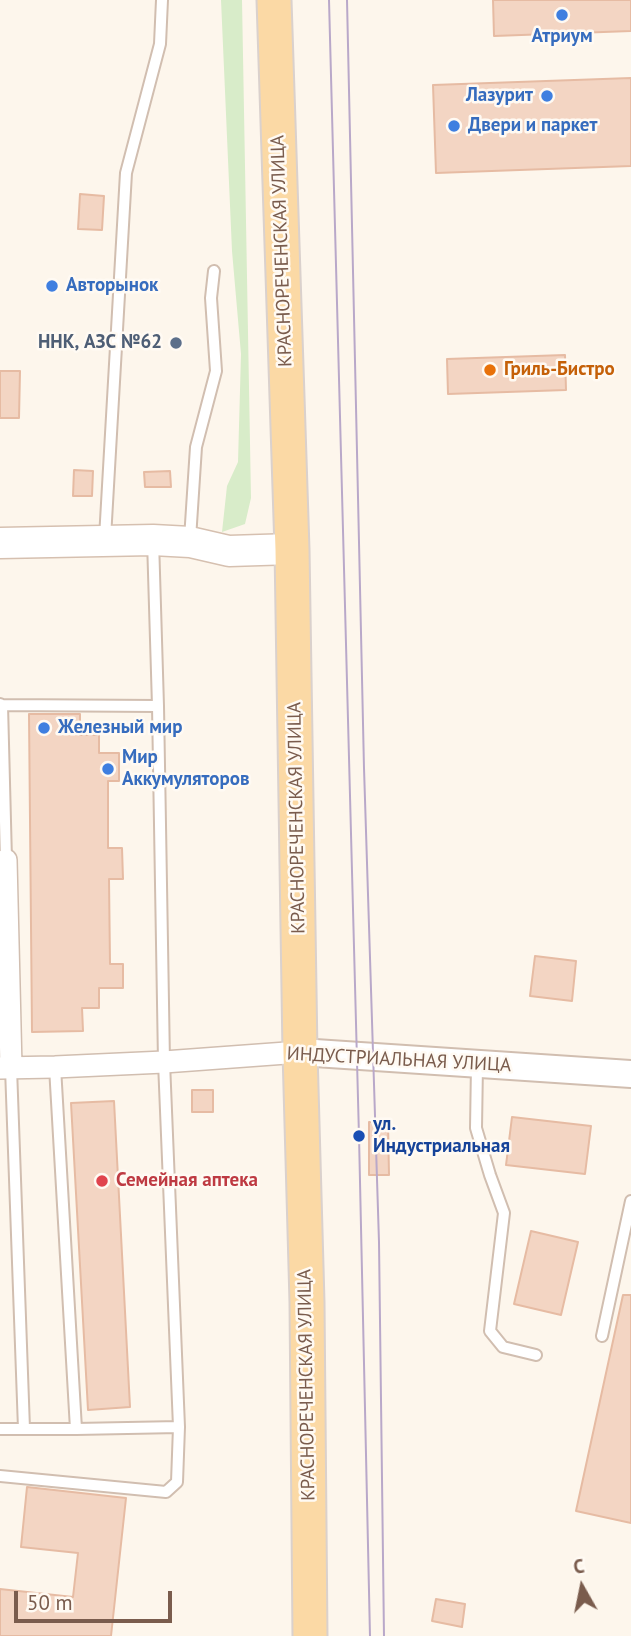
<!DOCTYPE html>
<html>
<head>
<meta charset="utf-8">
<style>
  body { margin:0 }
  #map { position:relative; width:631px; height:1636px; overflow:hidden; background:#fdf6ec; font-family:"PT Sans",sans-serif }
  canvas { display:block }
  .north { position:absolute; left:547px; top:1552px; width:70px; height:70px; -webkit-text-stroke:5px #fffaf3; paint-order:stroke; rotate:351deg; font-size:19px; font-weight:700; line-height:28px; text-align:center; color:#7a5c4d }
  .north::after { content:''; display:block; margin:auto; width:24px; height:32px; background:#7a5c4d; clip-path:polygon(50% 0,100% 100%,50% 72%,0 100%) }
  .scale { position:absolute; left:14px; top:1591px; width:158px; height:32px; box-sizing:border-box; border:4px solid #7a5c4d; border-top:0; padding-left:9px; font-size:21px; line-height:24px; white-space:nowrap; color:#7a5c4d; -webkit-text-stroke:5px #fffaf3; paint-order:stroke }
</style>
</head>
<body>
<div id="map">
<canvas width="631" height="1636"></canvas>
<div class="north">С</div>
<div class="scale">50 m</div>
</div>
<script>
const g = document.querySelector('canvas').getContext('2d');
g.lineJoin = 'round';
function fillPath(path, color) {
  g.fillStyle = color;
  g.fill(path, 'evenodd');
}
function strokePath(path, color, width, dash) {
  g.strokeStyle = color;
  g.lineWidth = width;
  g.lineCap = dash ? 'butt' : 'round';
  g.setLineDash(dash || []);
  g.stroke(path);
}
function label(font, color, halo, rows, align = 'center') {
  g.font = font + ' "PT Sans",sans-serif';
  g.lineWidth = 5;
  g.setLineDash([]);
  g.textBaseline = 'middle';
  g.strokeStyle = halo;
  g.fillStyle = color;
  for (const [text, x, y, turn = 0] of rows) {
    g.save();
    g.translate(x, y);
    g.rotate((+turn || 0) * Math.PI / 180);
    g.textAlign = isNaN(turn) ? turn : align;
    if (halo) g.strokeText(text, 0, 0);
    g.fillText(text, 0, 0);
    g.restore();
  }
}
fillPath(new Path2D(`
  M 221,0 L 242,0 L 251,498 L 245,524 L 222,532 L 227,486 L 238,462 L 241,354 L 232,251 Z`), '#d8ecc9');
const building = new Path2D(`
  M 493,0 L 631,0 L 631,31 L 494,36 Z
  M 631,78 L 631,166 L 436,173 L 433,85 Z
  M 80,194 L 104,196 L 102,230 L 78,229 Z
  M 565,355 L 566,390 L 448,394 L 447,359 Z
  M 0,371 L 20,371 L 19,418 L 0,418 Z
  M 74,470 L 93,471 L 92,496 L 73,496 Z
  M 170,471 L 171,487 L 145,487 L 144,472 Z
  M 29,714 L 80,714 L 80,735 L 99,735 L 99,753 L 119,753 L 119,781 L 108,781 L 108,848 L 122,848 L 123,879 L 109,879 L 110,964 L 123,964 L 123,988 L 99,988 L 99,1008 L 82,1008 L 83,1031 L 32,1032 Z
  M 535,956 L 576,961 L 572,1001 L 530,996 Z
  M 192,1090 L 213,1090 L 213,1112 L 192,1112 Z
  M 114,1101 L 130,1407 L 88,1410 L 71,1103 Z
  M 512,1117 L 591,1126 L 585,1174 L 506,1165 Z
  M 369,1122 L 388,1122 L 389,1175 L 369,1175 Z
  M 531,1231 L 578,1242 L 561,1315 L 514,1304 Z
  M 623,1295 L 631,1295 L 631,1523 L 576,1511 Z
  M 27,1487 L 126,1498 L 111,1636 L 0,1636 L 0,1589 L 73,1597 L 78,1553 L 21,1547 Z
  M 436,1599 L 465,1604 L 462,1627 L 432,1621 Z`);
fillPath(building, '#f3d5c3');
strokePath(building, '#e6bba3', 2);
const service = new Path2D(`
  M 105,538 L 126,173 L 160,44 L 162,0
  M 190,539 L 196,447 L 216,371 L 211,298 L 214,271
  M 0,704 L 2,705 L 6,860
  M 2,705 L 158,706
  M 477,1065 L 476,1128 L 490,1175 L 504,1213 L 490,1331 L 503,1347 L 536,1355
  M 55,1067 L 76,1429 L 179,1427
  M 11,1068 L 24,1429
  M 602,1336 L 631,1201
  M 0,1429 L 76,1429
  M 0,1476 L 166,1492 L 177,1482 L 179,1427 L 164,1062 L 158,706 L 153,540`);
const minor = new Path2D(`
  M 6,860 L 11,1068
  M 0,1068 L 55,1067 L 164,1062 L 300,1052`);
const tertiary = new Path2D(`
  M 300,1052 L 631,1074`);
const secondary = new Path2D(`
  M 0,543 L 153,540 L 190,542 L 229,551 L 292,549`);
const primary = new Path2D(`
  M 274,0 L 292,549 L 300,1052 L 307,1302 L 310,1636`);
strokePath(service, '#d1beb0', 14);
strokePath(minor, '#d1beb0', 24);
strokePath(tertiary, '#d1beb0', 30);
strokePath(secondary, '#d6c0b0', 33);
strokePath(primary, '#dad1cd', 37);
strokePath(service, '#fff', 10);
strokePath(minor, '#fff', 21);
strokePath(tertiary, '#fff', 26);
strokePath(secondary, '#fff', 30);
strokePath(primary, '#fbd9a5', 33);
strokePath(new Path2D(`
  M 329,0 L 359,1136 L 370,1636
  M 347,0 L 364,768 L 379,1242 L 384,1636`), '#b9a8c9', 2);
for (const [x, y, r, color] of [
  [562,15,7,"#3f7fe0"],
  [547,96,7,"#3f7fe0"],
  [454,126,7,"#3f7fe0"],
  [52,286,7,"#3f7fe0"],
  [176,343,7,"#5c6f8a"],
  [490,370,7,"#e8710a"],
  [44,728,7,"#3f7fe0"],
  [108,769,7,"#3f7fe0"],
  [359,1136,7,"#1a4fb4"],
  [102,1181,7,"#e0444e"]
]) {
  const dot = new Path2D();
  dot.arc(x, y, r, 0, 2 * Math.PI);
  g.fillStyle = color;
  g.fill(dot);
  strokePath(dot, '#fffaf3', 2.5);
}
label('bold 19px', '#366cbe', '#fffaf3', [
  ["Атриум",562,37,"center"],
  ["Лазурит",533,96,"right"],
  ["Двери и паркет",468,126],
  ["Авторынок",66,286],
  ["Железный мир",58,728],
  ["Мир",122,758],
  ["Аккумуляторов",122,780]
], 'left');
label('19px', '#7a5c4d', '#fffaf3', [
  ["КРАСНОРЕЧЕНСКАЯ УЛИЦА",282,251,-92],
  ["КРАСНОРЕЧЕНСКАЯ УЛИЦА",297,818,-91],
  ["ИНДУСТРИАЛЬНАЯ УЛИЦА",399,1060,3],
  ["КРАСНОРЕЧЕНСКАЯ УЛИЦА",307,1385,-91]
]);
label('bold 19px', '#4e5e75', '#fffaf3', [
  ["ННК, АЗС №62",162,343]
], 'right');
label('bold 19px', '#c56008', '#fffaf3', [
  ["Гриль-Бистро",504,370]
], 'left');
label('bold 19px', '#164399', '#fffaf3', [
  ["ул.",373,1125],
  ["Индустриальная",373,1147]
], 'left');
label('bold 19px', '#be3a42', '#fffaf3', [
  ["Семейная аптека",116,1181]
], 'left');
</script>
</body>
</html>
